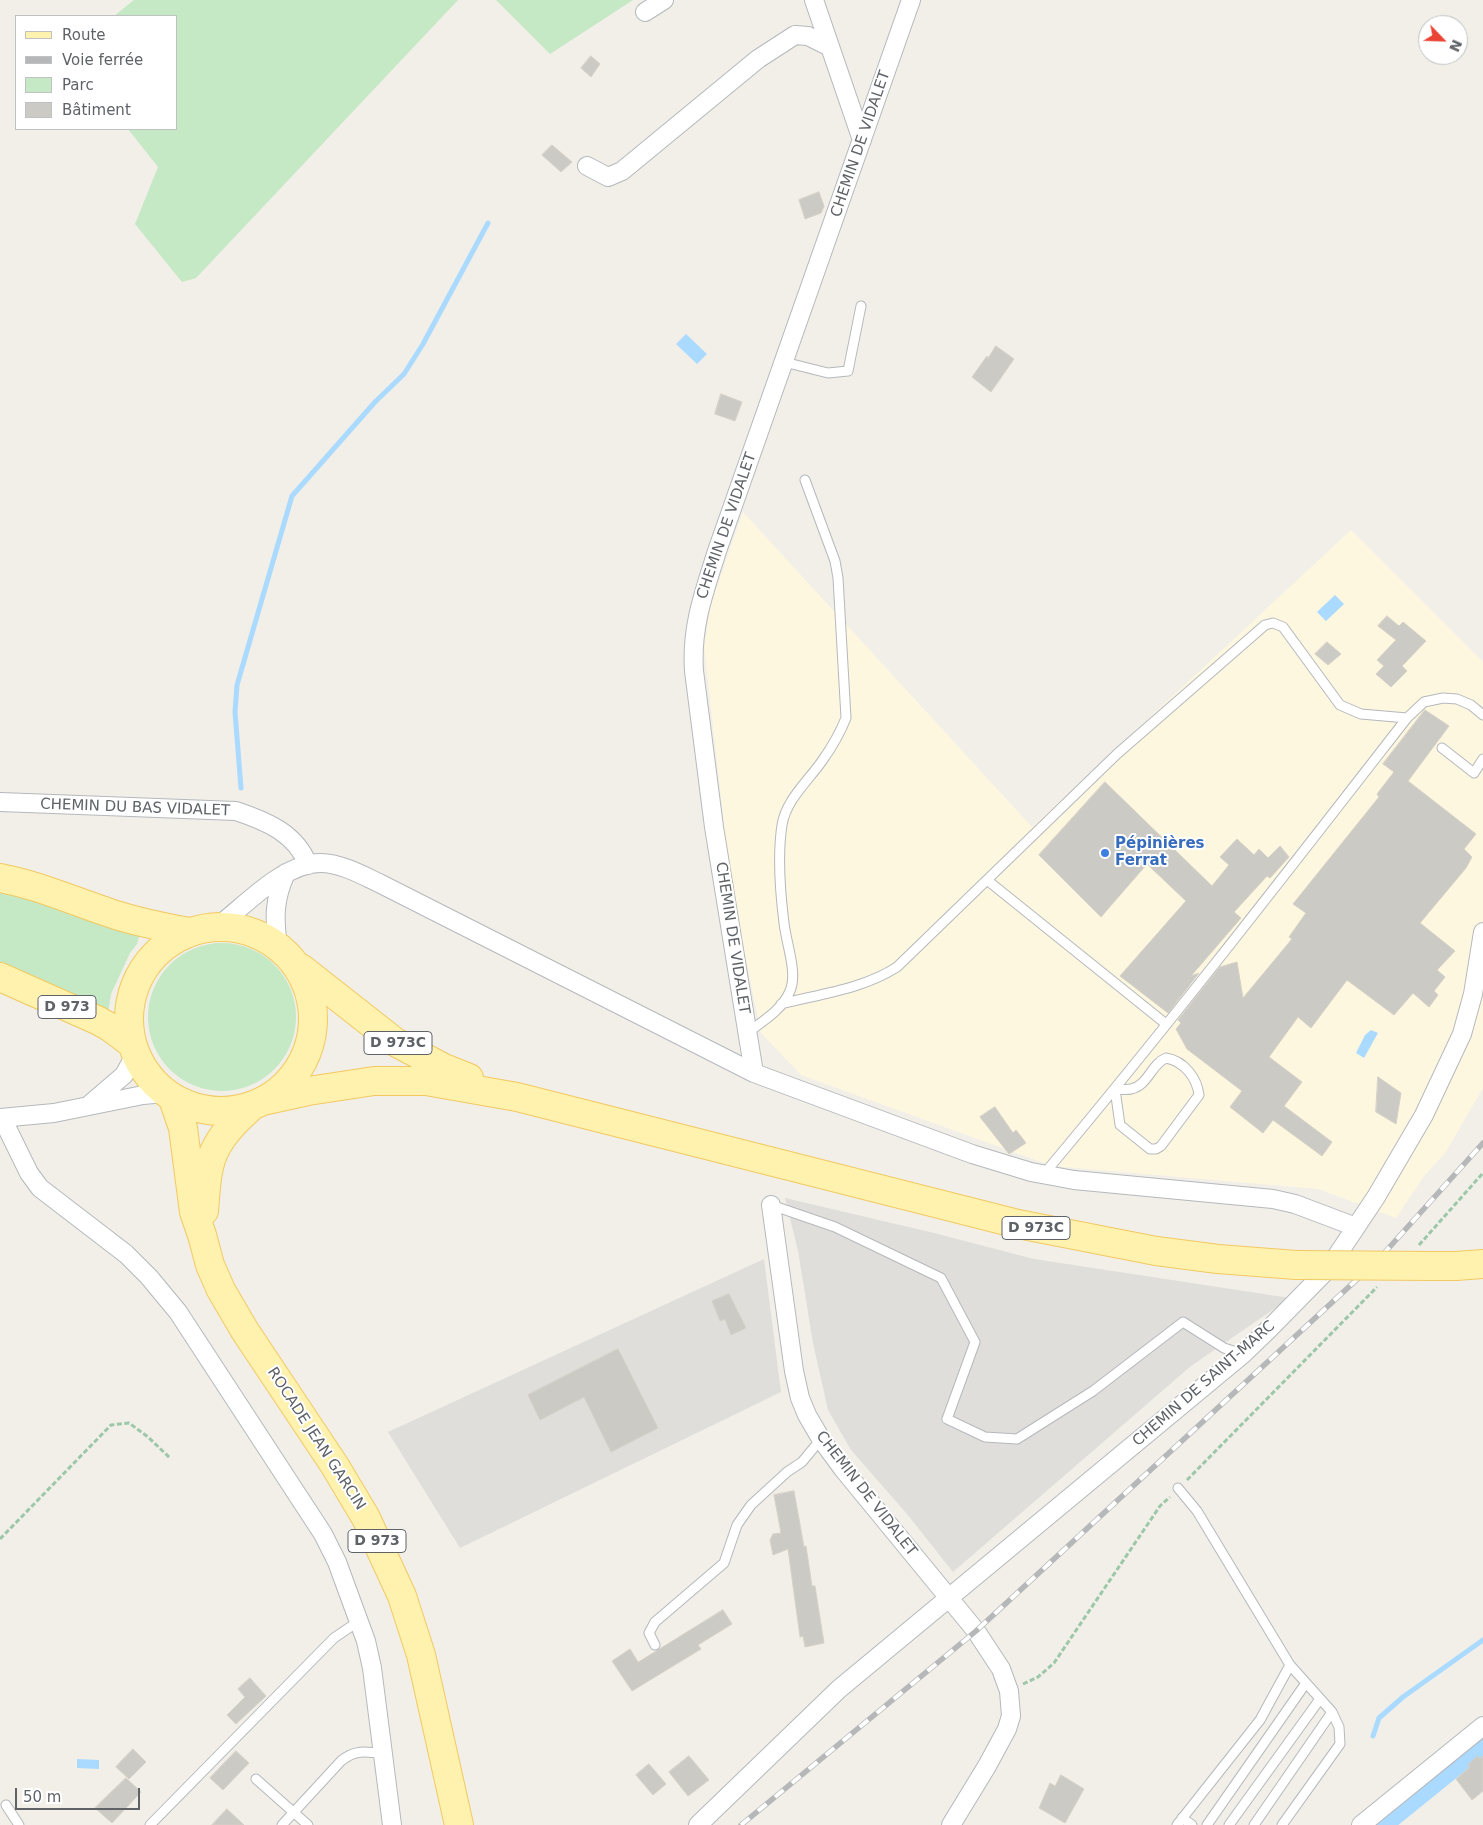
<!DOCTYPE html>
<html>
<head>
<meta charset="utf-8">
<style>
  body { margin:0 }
  #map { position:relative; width:1483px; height:1825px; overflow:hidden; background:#f1efe8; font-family:"DejaVu Sans",sans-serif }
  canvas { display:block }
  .legend { position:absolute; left:15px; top:15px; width:162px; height:115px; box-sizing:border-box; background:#fff; border:1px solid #bfc1c3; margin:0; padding:6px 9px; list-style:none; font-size:15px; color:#5f6368 }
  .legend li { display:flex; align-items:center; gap:10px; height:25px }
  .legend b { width:25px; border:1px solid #bfc1c3 }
  .north { position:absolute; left:1418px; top:15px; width:50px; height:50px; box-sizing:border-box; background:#fff; border:1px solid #bfc1c3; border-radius:50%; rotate:114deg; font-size:14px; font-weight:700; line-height:20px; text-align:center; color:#5f6368 }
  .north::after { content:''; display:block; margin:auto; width:18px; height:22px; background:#ea4335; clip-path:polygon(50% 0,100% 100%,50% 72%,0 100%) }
  .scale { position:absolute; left:15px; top:1788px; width:125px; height:22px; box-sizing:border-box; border:2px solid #5f6368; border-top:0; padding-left:6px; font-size:15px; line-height:18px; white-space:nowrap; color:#5f6368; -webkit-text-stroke:4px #fff; paint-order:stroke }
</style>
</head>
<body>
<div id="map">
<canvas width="1483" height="1825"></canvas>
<ul class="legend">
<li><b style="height:6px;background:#fff2af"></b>Route</li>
<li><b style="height:6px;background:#b6b7b8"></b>Voie ferrée</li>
<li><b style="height:14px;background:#c5e8c5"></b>Parc</li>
<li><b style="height:14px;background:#cccac5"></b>Bâtiment</li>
</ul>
<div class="north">N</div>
<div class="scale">50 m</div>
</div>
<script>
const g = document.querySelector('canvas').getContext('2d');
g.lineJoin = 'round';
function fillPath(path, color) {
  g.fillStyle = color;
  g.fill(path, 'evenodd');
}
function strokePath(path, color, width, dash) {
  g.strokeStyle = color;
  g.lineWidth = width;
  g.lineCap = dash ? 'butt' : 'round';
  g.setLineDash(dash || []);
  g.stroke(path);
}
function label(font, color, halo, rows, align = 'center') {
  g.font = font + ' "DejaVu Sans",sans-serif';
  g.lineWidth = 4;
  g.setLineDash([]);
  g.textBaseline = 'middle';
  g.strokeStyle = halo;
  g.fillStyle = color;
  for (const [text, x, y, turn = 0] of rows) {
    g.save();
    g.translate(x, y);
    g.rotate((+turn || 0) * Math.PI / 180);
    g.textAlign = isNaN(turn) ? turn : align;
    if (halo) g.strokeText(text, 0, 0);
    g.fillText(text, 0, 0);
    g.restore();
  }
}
fillPath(new Path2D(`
  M 743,512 L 1032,827 L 1351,530 L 1483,662 L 1483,1088 L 1445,1153 L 1424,1176 L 1396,1218 L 1318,1189 L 1052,1166 L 801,1075 L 761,1033 L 730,879 L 704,646 L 711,604 Z`), '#fef7e0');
fillPath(new Path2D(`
  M 785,1198 L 930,1232 L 1034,1259 L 1290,1298 L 1191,1366 L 953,1572 L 907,1514 L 851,1450 L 828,1410 L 813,1343 L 798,1251 Z
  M 764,1259 L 781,1392 L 460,1548 L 388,1432 Z`), '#e0deda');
fillPath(new Path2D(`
  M 134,0 L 458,0 L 196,278 L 182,282 L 135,224 L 158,167 L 128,129 L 176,129 L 176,16 L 114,16 Z
  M 496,0 L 633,0 L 550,54 Z
  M 0,889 L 140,933 L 137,944 L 130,953 L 111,994 L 108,1014 L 0,966 Z
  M148 1017a74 74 0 1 1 148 0a74 74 0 1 1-148 0Z`), '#c5e8c5');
fillPath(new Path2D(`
  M 686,334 L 707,354 L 697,364 L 676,344 Z
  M 1335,595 L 1344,604 L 1326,621 L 1317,612 Z
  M 1371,1030 L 1378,1033 L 1364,1058 L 1356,1053 L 1365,1035 Z
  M 77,1759 L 99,1760 L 99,1769 L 77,1768 Z`), '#aadaff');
strokePath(new Path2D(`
  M 241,788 L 235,712 L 237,685 L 292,496 L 375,402 L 404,374 L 423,344 L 488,223
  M 1373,1736 L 1379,1718 L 1403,1697 L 1483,1640`), '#aadaff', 5);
strokePath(new Path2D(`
  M 1384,1825 L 1483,1745`), '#aadaff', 18);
const building = new Path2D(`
  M 591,56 L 600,64 L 591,77 L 581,68 Z
  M 552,145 L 572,162 L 561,172 L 542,155 Z
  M 819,192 L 824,206 L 821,213 L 805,219 L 799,200 Z
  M 996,346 L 1014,359 L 991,392 L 972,377 L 987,356 L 988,358 Z
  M 721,394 L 742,402 L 735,421 L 715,414 Z
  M 1387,616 L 1399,626 L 1403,622 L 1426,641 L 1402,666 L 1407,671 L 1391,687 L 1376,674 L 1384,666 L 1377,660 L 1396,640 L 1378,626 Z
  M 1327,642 L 1341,654 L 1328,665 L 1315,654 Z
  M 1425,710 L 1449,726 L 1408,781 L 1476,834 L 1464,849 L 1472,857 L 1466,868 L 1420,923 L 1455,951 L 1437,970 L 1445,977 L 1434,991 L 1438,995 L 1429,1007 L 1413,993 L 1394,1015 L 1347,980 L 1311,1028 L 1298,1017 L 1269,1057 L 1302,1082 L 1284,1106 L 1332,1142 L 1322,1156 L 1273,1120 L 1263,1133 L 1230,1107 L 1242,1091 L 1187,1049 L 1176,1029 L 1181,1023 L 1178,1020 L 1220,967 L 1237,962 L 1243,998 L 1292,939 L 1289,937 L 1306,913 L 1293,904 L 1379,797 L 1377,794 L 1394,772 L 1383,764 Z
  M 1105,782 L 1212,886 L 1229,865 L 1220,857 L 1237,839 L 1254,855 L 1259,849 L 1268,858 L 1280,846 L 1289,857 L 1270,878 L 1267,876 L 1234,912 L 1241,918 L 1191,976 L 1199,973 L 1168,1013 L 1120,976 L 1186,901 L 1147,864 L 1101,917 L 1039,855 Z
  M 1378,1077 L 1401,1093 L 1396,1124 L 1376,1112 Z
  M 995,1107 L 1013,1133 L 1016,1130 L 1026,1143 L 1009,1154 L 980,1117 Z
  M 729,1294 L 746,1328 L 731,1335 L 725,1319 L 720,1321 L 712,1301 Z
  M 618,1349 L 658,1428 L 611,1452 L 584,1397 L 540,1420 L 528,1395 Z
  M 794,1491 L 804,1547 L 806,1546 L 812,1586 L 815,1586 L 824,1643 L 805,1647 L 803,1636 L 800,1637 L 788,1549 L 773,1555 L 770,1540 L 773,1534 L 781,1533 L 774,1495 Z
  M 723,1610 L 732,1624 L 698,1645 L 701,1649 L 632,1691 L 612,1661 L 630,1649 L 638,1662 Z
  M 250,1678 L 266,1696 L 236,1724 L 227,1715 L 245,1697 L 238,1689 Z
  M 133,1749 L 146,1762 L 129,1779 L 116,1767 Z
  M 236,1751 L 249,1763 L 223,1790 L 210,1778 Z
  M 689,1756 L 709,1780 L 688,1796 L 669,1772 Z
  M 1478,1756 L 1480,1759 L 1483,1756 L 1483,1791 L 1472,1800 L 1456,1779 L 1470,1767 L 1468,1765 Z
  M 649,1764 L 666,1784 L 653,1795 L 636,1775 Z
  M 1061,1775 L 1084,1789 L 1065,1823 L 1039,1808 L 1050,1783 L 1055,1786 Z
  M 126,1778 L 141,1792 L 112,1823 L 95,1808 Z
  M 227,1809 L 244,1825 L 212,1825 Z`);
fillPath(building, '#cccac5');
strokePath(building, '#d6d1c6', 1);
const service = new Path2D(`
  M 784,362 L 828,373 L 848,371 L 861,306
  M 1442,748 L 1474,773 L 1483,759
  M 987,880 L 1166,1024
  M 781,1004 C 820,994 863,989 897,967 L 1117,754 L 1265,625 L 1273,623 L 1283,627 L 1340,705 L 1361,714 L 1407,718
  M 747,1033 C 763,1021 782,1010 790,991 C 798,973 786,943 784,923 C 780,891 777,857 782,825 C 786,800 808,781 822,761 C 832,747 840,733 846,718 L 838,578 L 835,561 L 805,480
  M 1166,1058 C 1184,1061 1197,1078 1199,1095 L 1161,1146 L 1156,1149 L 1150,1149 L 1120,1125 L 1115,1089 C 1120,1089 1126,1090 1131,1089 C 1148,1086 1151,1064 1166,1058 Z
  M 1044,1174 C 1169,1025 1288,871 1407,718 L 1424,702 L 1443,698 L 1457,699 L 1471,705 L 1483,715
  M 771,1205 L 835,1227 L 941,1278 L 975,1342 L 947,1419 L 985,1437 L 1017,1439 L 1093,1391 L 1183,1322 L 1224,1348 L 1243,1354
  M 1178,1488 L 1197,1511 L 1290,1665 L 1332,1712 L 1339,1727 L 1340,1744 L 1282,1825
  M 655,1645 L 649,1633 L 655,1622 L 724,1563 L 737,1525 L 751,1505 L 787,1472 L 802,1462 L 821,1439
  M 256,1779 L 308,1825
  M 6,1805 L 19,1825
  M 1182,1818 L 1192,1825
  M 150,1825 L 334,1638 L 359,1621
  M 282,1825 L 341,1761 C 354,1750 366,1751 382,1754
  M 1177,1825 L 1260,1720 L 1290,1665
  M 1207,1825 L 1306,1683
  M 1229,1825 L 1320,1699
  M 1254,1825 L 1332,1712`);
const minor = new Path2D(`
  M 814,0 L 862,140
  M 645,12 L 664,0
  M 587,166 L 608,177 L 622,171 L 758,59 L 795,35 L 808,36 L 830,47
  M 0,802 L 236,811 C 266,821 296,833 308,865
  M 218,926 C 246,905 283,863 321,863 C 340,863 362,875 379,883 L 754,1073 L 972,1154 L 1031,1172 L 1074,1180 L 1273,1199 L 1295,1204 L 1356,1227
  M 278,946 C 274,918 274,899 286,873
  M 754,1073 L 714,827 L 694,671 C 691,626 704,593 717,551 L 911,0
  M 89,1105 L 124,1075 L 135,1055
  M 0,1118 L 54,1113 L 143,1095 L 165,1093
  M 2,1118 L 29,1173 L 40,1188 L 126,1254 L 149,1277 L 178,1312 L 323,1534 L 337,1562 L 366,1641 L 372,1668 L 392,1825
  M 771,1205 L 794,1371 L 800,1398 L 807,1415 L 821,1439 L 843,1469 L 976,1631 L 1001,1669 L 1009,1691 L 1011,1716 L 1007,1729 L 987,1766 L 951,1825
  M 698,1825 L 839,1689 L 1243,1354 L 1270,1328 L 1328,1269 L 1376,1197 L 1424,1115 L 1462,1034 L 1473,994 L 1483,932
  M 1361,1825 L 1483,1726`);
const primary = new Path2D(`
  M 0,878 C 38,885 73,901 110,913 C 136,922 162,927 189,932
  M129 1019a92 92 0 1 1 184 0a92 92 0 1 1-184 0Z
  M 301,968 L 395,1042 L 444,1068 L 469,1078
  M 0,977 L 99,1021 L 111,1028 L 131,1043
  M 173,1099 L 183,1128 L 194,1212 L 202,1235 L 210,1265 L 221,1290 L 245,1331 L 335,1466 L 366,1518 L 402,1596 L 421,1655 L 459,1825
  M 267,1100 L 308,1091 L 374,1081 L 426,1081 L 517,1097 L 1018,1224 L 1156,1251 L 1218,1259 L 1296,1265
  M 204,1211 C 206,1189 206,1165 217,1146 C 225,1131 238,1119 250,1108
  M 1432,1266 L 1456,1266 L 1483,1264`);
strokePath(service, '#b5b8bc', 11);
strokePath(minor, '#b5b8bc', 20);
strokePath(primary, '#f2c960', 30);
strokePath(new Path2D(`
  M 1419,1245 L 1483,1173
  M 1187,1480 L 1377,1287
  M 0,1539 L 111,1425 L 129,1423 L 148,1437 L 170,1458
  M 1023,1684 L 1038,1677 L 1054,1663 L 1160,1506 L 1170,1497`), '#9cc7a9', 3, [5, 2.5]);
strokePath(service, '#fff', 9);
strokePath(minor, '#fff', 18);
strokePath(primary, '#fff2af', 28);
const rail = new Path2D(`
  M 741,1825 L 976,1631 L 1378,1260 L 1483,1143`);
strokePath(rail, '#b6b7b8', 5.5);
strokePath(rail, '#fff', 4, [11]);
const primaryBridge = new Path2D(`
  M 1296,1265 L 1432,1266`);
strokePath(primaryBridge, '#f2c960', 30, []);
strokePath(primaryBridge, '#fff2af', 28);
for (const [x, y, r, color] of [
  [1105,853,5,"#3f7fe0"]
]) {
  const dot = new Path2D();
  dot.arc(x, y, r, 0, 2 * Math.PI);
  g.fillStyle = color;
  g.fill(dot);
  strokePath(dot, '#fff', 2);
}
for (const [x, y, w] of [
  [67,1007,58],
  [398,1043,68],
  [1036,1228,68],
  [377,1541,58]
]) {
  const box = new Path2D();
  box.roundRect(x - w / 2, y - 11.5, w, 23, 4);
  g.fillStyle = '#fff';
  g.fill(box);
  strokePath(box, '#5f6368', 1);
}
label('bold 14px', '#5f6368', null, [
  ["D 973",67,1007],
  ["D 973C",398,1043],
  ["D 973C",1036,1228],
  ["D 973",377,1541]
]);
label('15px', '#5f6368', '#fff', [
  ["CHEMIN DE VIDALET",861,144,-71],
  ["CHEMIN DE VIDALET",727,526,-71],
  ["CHEMIN DU BAS VIDALET",135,808,2],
  ["CHEMIN DE VIDALET",732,938,81],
  ["CHEMIN DE SAINT-MARC",1204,1384,-41],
  ["ROCADE JEAN GARCIN",316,1439,57],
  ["CHEMIN DE VIDALET",866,1494,52]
]);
label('bold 15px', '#366cbe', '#fff', [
  ["Pépinières",1115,844],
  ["Ferrat",1115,861]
], 'left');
</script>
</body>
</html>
